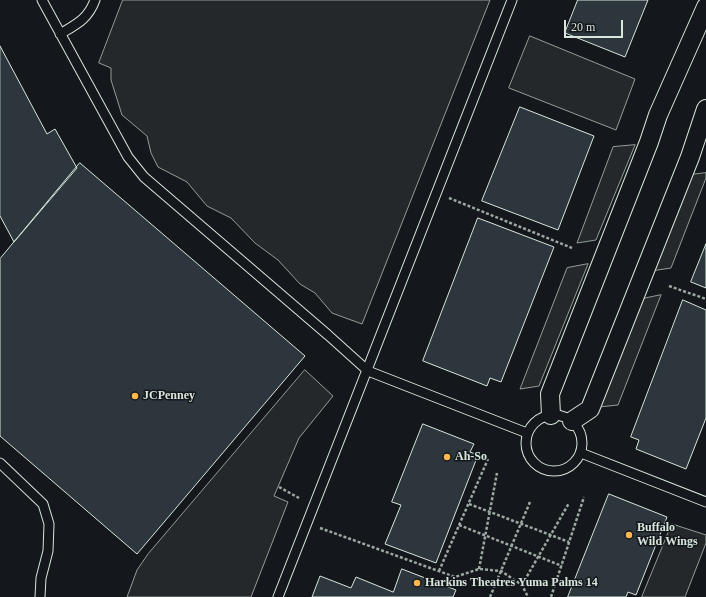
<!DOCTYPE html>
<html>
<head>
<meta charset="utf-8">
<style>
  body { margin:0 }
  #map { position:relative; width:706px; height:597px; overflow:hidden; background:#14181c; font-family:"Times New Roman",serif }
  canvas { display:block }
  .scale { position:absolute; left:564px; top:20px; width:59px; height:18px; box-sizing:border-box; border:2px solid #d8e6dc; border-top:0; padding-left:5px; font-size:12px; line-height:14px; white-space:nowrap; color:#d8e6dc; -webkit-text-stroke:3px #14181c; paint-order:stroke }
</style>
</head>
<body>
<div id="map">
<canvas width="706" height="597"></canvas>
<div class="scale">20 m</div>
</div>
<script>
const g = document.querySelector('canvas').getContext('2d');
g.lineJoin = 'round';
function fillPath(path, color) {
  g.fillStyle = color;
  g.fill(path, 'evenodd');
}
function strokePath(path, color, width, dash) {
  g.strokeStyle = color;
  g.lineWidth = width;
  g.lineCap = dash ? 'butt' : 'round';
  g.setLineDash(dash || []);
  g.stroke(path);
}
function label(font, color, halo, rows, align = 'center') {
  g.font = font + ' "Times New Roman",serif';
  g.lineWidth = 3;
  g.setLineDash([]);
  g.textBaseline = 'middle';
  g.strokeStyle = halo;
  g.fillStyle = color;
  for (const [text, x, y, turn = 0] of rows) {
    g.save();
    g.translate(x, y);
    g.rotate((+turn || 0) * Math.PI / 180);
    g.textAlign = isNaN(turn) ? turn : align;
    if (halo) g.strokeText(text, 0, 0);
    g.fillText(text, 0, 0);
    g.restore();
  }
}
const parking = new Path2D(`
  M 123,0 L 490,0 L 362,324 L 332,313 L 315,293 L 300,284 L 278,260 L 255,243 L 231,218 L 207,206 L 187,182 L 158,167 L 151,153 L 147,136 L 122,115 L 111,80 L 111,68 L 99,63 Z
  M 530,36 L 635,79 L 616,130 L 509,88 Z
  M 635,145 L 596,240 L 577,243 L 613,147 Z
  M 706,173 L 706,178 L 671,268 L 651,271 L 690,175 Z
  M 588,264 L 539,386 L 520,389 L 567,268 Z
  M 661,295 L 618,405 L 599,407 L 642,299 Z
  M 305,370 L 333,396 L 299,438 L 274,496 L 288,502 L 251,597 L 127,597 L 137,570 L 148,554 Z
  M 672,524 L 706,535 L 706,543 L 685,597 L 642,597 Z`);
fillPath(parking, '#24282b');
strokePath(parking, '#939e99', 1);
const building = new Path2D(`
  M 578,0 L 648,0 L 625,57 L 565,33 Z
  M 0,46 L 47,134 L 55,129 L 77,168 L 14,242 L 0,216 Z
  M 520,107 L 594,136 L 558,230 L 482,201 Z
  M 80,163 L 305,356 L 137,554 L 0,436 L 0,259 Z
  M 478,218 L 554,247 L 501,382 L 490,378 L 487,386 L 423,361 Z
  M 706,244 L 706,288 L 691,282 Z
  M 683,300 L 706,310 L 706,418 L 686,469 L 636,449 L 639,440 L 631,437 Z
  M 423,424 L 474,444 L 470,452 L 478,455 L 436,563 L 385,544 L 401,505 L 392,502 Z
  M 609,494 L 667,517 L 636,595 L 628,592 L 626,597 L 568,597 Z
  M 402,569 L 456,590 L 453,597 L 312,597 L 320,576 L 351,588 L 356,577 L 393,592 Z`);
fillPath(building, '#2c363c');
strokePath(building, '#d8e6dc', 1);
const lane = new Path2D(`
  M 42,0 L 128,157 L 144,177 L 328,335 L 368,371 L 527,433
  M 60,34 C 77,24 88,19 95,0
  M526 443a28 28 0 1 1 56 0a28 28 0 1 1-56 0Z
  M 581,453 L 706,502
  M 0,463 L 43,504 L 49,524 L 48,551 L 41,578 L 40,597
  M 278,597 L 512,0`);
const street = new Path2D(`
  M 551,415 L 550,394 L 649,142 L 658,115 L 706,7
  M 572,421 L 590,409 L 690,157 L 706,109`);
strokePath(lane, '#d8e6dc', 11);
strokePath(street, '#d8e6dc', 20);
strokePath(new Path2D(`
  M 449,198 L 572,248
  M 669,286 L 706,299
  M 279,487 L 299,498
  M 469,504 L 569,542
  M 459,525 L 562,566
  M 320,528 L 455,577 L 479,569 L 501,571 L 522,585 L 528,597
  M 479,569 L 497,473
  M 439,571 L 488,459
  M 522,585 L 569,503
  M 490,597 L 530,502
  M 551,597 L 584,497`), '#9da8a2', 2.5, [3, 2]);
strokePath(lane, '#14181c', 9);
strokePath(street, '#14181c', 18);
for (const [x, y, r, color] of [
  [135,396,4,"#ffb74d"],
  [447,457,4,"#ffb74d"],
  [629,535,4,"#ffb74d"],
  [417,583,4,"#ffb74d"]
]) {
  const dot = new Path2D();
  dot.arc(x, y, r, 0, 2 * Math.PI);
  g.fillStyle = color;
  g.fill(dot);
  strokePath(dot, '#14181c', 1.5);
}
label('bold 12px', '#d8e6dc', '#14181c', [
  ["JCPenney",143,396],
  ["Ah-So",455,457],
  ["Buffalo",637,528],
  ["Wild Wings",637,542],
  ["Harkins Theatres Yuma Palms 14",425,583]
], 'left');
</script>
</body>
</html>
